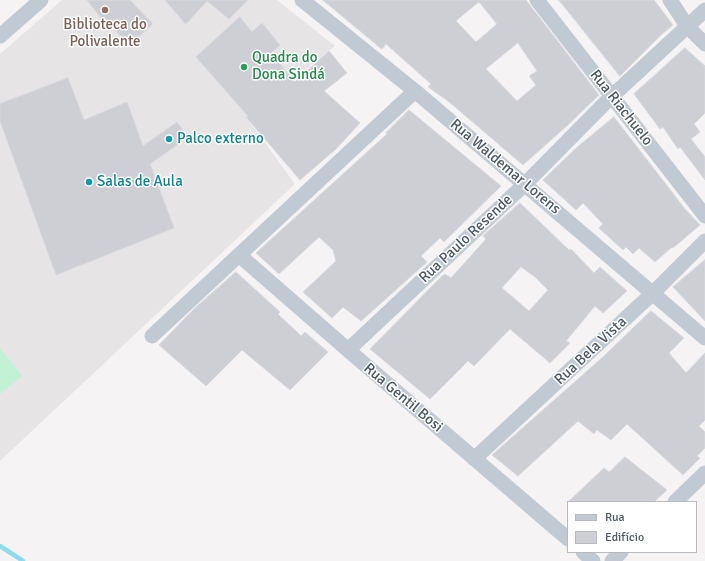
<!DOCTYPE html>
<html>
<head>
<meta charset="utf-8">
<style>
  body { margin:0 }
  #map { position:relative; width:705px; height:561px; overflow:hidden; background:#f5f3f3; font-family:Signika,sans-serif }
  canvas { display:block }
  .legend { position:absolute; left:567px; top:501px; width:130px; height:52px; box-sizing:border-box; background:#fff; border:1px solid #b7bbc0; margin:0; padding:5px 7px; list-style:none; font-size:12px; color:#4a5661 }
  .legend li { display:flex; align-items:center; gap:8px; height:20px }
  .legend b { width:20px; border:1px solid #b7bbc0 }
</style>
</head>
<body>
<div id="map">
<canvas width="705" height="561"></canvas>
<ul class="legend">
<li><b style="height:5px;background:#c1cad2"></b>Rua</li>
<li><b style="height:11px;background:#cdcfd5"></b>Edifício</li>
</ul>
</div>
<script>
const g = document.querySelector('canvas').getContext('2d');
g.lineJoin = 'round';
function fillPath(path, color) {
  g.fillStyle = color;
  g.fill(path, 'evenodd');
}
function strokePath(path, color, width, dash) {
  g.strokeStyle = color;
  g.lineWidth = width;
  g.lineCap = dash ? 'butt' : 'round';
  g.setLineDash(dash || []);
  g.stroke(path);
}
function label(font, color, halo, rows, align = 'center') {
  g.font = font + ' Signika,sans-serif';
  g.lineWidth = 3;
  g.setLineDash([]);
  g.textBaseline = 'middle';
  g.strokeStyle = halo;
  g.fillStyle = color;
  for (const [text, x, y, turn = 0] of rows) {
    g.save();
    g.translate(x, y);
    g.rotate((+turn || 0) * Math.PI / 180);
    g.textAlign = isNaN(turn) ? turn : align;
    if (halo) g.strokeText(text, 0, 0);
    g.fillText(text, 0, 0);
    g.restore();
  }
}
fillPath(new Path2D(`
  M 62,0 L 277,0 L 335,46 L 246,117 L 295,184 L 0,461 L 0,54 Z`), '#e6e4e5');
fillPath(new Path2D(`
  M 0,348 L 22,376 L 0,394 Z`), '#c3f1d5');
strokePath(new Path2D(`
  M 0,546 L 23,561`), '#90daee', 4.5);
const building = new Path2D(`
  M 87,0 L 130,0 L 153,24 L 129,45 L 104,18 L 103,20 Z
  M 165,0 L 248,0 L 229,19 L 207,1 L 186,24 Z
  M 323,0 L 526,0 L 599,95 L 569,124 L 523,165 L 448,101 L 428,87 L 431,84 L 386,44 L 382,49 ZM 479,2 L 497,24 L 476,42 L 456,21 ZM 518,43 L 537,71 L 529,76 L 536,85 L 517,101 L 486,69 Z
  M 559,0 L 654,0 L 673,25 L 660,36 L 620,76 Z
  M 240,17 L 252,32 L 262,23 L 280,45 L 271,53 L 295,82 L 329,51 L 347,73 L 324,91 L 360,123 L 336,149 L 300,180 L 246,117 L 248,116 L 196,57 Z
  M 685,48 L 705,66 L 705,113 L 694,124 L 700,132 L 691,139 L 705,157 L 705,180 L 680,147 L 678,149 L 663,127 L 660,129 L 634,94 Z
  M 68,78 L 84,120 L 127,102 L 143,146 L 177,122 L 188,137 L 150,164 L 174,228 L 56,275 L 0,121 L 0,104 Z
  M 409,110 L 501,186 L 444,242 L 440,238 L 421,256 L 427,262 L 361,321 L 343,307 L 332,318 L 303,292 L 336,261 L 333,250 L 319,237 L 279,274 L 256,253 L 387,134 L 386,133 Z
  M 614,117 L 685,209 L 700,225 L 673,248 L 672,247 L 655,262 L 639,248 L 633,254 L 626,247 L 623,250 L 599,228 L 603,224 L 583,203 L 576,210 L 543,180 L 575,149 Z
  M 520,203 L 569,250 L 571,249 L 594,273 L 600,267 L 627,291 L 603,313 L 595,306 L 566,341 L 570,343 L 550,363 L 510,329 L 474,366 L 468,361 L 430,399 L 370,349 L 442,276 L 445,274 L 451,278 L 486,239 L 483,236 ZM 521,267 L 535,277 L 548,290 L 529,311 L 502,288 Z
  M 705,260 L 705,321 L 673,287 Z
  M 236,272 L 280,312 L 278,314 L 301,336 L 305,332 L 328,352 L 290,390 L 242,350 L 206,386 L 159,345 L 195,308 Z
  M 651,311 L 684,338 L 669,353 L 686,373 L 705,353 L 705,420 L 699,426 L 705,432 L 705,448 L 697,456 L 700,458 L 683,475 L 627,424 L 611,440 L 597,430 L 594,434 L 578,421 L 518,476 L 492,455 L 604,356 Z
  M 625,457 L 667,490 L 654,502 L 568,502 L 604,468 L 609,472 Z`);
fillPath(building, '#cdcfd5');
strokePath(building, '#d7d9de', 1);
strokePath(new Path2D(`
  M 302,0 L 415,91 L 705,338
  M 537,0 L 705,216
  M 670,0 L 687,26 L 705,44
  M 0,36 L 41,0
  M 239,255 L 348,350 L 568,539
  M 152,336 L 415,91
  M 348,350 L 525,184 L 611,97 L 705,10
  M 474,459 L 653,293 L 705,241
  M 675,502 L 705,473
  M 583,552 L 593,561
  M 612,561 L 621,552`), '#c1cad2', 15);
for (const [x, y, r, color] of [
  [105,10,4,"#8d6e63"],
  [244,67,4,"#2e9e5b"],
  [169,139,4,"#0f9aa8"],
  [89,182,4,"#0f9aa8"]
]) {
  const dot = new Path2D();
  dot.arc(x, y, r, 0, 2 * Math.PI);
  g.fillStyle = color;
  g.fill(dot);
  strokePath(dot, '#fff', 1.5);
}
label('15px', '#785e54', '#fff', [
  ["Biblioteca do",105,25],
  ["Polivalente",105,42]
]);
label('15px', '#27864d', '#fff', [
  ["Quadra do",252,58],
  ["Dona Sindá",252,75]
], 'left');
label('15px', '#4a5661', '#fff', [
  ["Rua Riachuelo",621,108,52],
  ["Rua Waldemar Lorens",505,167,40],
  ["Rua Paulo Resende",466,239,-43],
  ["Rua Bela Vista",591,351,-43],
  ["Rua Gentil Bosi",403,398,40]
]);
label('15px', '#0d838f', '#fff', [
  ["Palco externo",177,139],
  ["Salas de Aula",97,182]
], 'left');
</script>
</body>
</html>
